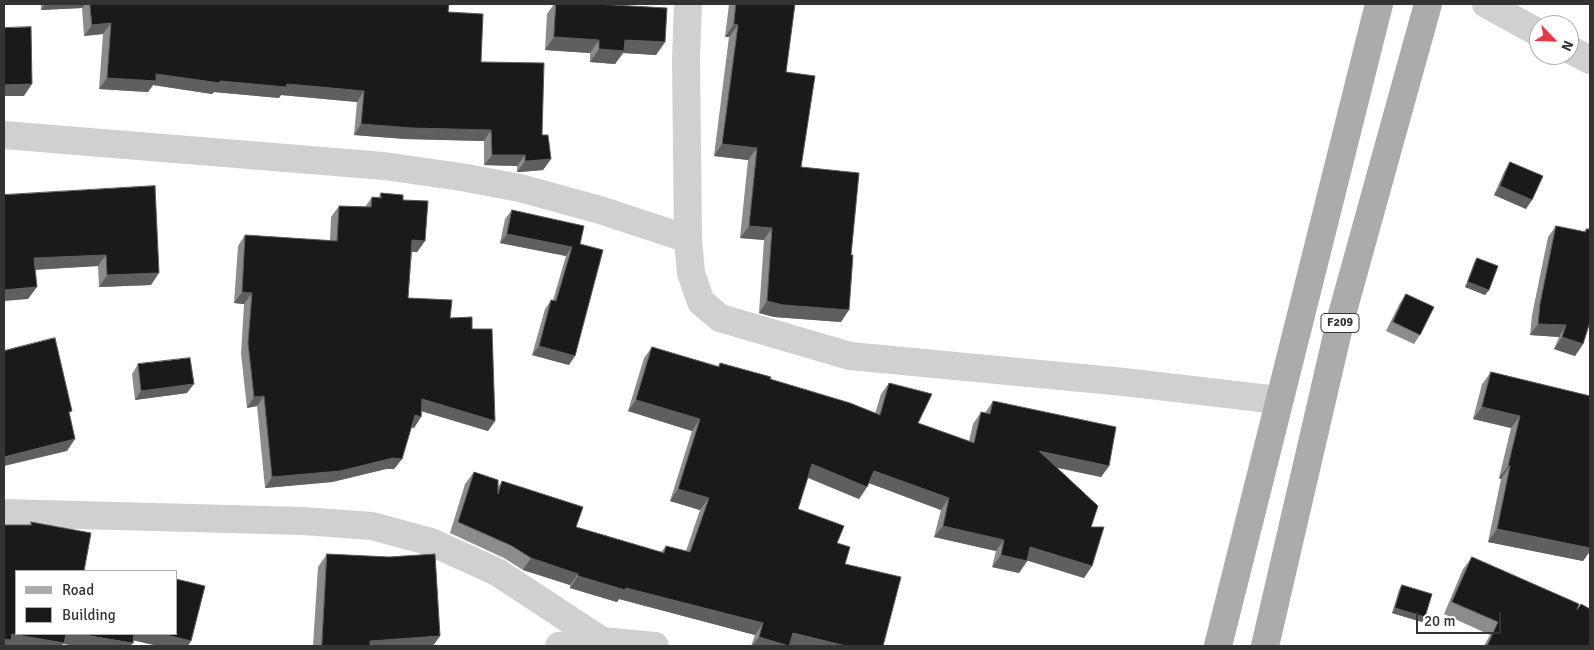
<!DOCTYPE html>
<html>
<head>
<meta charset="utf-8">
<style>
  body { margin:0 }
  #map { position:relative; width:1594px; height:650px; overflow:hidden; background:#fff; font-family:Signika,sans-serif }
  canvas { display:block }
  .frame { position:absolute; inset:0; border:5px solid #333; pointer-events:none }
  .legend { position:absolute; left:15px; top:570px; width:162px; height:65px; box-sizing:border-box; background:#fff; border:1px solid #adadad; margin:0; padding:6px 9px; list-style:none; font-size:15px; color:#333 }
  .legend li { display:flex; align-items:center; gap:10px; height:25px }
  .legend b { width:25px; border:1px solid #adadad }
  .north { position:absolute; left:1529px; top:15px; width:50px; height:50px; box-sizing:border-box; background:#fff; border:1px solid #adadad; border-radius:50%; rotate:114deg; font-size:14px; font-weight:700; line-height:20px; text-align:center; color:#333 }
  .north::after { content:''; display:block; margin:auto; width:18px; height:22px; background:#e63946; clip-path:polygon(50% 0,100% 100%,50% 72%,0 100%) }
  .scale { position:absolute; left:1416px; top:612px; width:85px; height:22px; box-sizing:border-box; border:2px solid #333; border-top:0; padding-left:6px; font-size:15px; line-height:18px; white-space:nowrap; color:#333; -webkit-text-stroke:4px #fff; paint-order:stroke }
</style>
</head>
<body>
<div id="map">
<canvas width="1594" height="650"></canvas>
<div class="frame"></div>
<ul class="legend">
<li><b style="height:6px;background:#ababab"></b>Road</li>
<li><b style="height:14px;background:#1a1a1a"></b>Building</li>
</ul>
<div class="north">N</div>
<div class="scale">20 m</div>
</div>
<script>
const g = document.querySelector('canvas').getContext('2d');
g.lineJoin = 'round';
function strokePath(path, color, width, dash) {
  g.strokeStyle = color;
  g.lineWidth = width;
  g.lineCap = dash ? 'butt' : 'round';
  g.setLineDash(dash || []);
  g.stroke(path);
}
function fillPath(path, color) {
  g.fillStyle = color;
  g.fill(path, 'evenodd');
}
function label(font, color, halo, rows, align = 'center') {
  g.font = font + ' Signika,sans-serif';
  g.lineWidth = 5;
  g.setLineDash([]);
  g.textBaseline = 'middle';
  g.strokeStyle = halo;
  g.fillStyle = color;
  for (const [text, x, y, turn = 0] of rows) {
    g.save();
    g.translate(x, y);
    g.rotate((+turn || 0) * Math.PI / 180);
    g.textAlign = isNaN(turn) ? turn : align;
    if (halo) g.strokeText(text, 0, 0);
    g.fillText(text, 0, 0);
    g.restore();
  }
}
strokePath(new Path2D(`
  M 688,4 L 686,58 L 688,239 L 691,273 L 701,302 L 720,318 L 850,356 L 1124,382 L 1278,400
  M 1486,4 L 1539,33
  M 1569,49 L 1590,60
  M 4,135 L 384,166 L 461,177 L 520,188 L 600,210 L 688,239
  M 4,513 L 303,521 L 372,526 L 431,542 L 497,572 L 602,641
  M 559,646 L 602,641 L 655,646`), '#d0d0d0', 28);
strokePath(new Path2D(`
  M 1218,646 L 1379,4
  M 1265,646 L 1341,318 L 1428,4`), '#ababab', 28);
fillPath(new Path2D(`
  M 41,4 L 449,4 L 448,12 L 481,62 L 542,135 L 551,159 L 543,170 L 520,172 L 517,172 L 517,166 L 484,165 L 484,141 L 405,139 L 354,135 L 357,102 L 281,95 L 279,98 L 214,92 L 212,94 L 153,85 L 148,92 L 99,89 L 103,34 L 84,36 L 82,8 L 41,10 Z
  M 554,4 L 596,4 L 665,42 L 656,55 L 623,53 L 615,64 L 590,62 L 590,53 L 545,50 L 547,14 Z
  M 729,4 L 795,4 L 786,72 L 801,167 L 841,322 L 774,317 L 759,313 L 764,240 L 740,238 L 748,160 L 714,156 L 729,37 L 725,37 Z
  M 1510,162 L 1526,209 L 1494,195 L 1504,172 Z
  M 155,186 L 151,285 L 99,287 L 98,266 L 35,270 L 28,299 L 4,195 Z
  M 381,193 L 403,200 L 425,241 L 417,252 L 412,252 L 408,298 L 450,318 L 472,329 L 495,421 L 488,431 L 422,411 L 421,417 L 414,428 L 411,427 L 402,459 L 394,469 L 386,469 L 332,482 L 265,488 L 257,406 L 247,408 L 241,354 L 244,304 L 234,303 L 238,246 L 245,235 L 330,241 L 331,217 L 339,206 L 365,207 L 372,197 L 378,198 Z
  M 512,210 L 580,244 L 569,365 L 532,355 L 545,309 L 551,300 L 553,300 L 566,256 L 500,243 L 505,219 Z
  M 1556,226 L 1584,232 L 1586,229 L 1583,344 L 1575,356 L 1554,349 L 1559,337 L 1530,335 L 1532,315 L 1548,237 Z
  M 1477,258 L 1489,290 L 1485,295 L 1465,287 L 1474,263 Z
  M 1406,294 L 1420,335 L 1414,344 L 1386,331 L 1400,303 Z
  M 652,347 L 718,366 L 720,363 L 875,414 L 881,394 L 889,383 L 918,423 L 969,441 L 973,424 L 981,412 L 985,413 L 993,401 L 1109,466 L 1101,477 L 1058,468 L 1091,527 L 1092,566 L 1084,578 L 1028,560 L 1019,573 L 992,567 L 996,551 L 934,537 L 941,510 L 869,483 L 867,487 L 859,499 L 808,478 L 798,509 L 789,646 L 751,646 L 755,635 L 619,599 L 617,602 L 570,588 L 570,585 L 523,570 L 504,558 L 450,533 L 465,484 L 474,472 L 498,487 L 502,481 L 576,527 L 661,552 L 666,546 L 686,551 L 700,510 L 670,501 L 692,431 L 628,411 L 644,358 Z
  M 138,364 L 187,393 L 135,400 L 132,374 Z
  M 1491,372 L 1590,396 L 1590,551 L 1583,561 L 1488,542 L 1501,479 L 1499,478 L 1511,428 L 1473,419 L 1482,384 Z
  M 327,554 L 433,646 L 313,646 L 318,567 Z
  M 1472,557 L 1578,609 L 1590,646 L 1484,646 L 1490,635 L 1444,614 L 1463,569 Z
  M 1402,585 L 1425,617 L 1422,622 L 1392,613 L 1399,590 Z`), '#8c8c8c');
fillPath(new Path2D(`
  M 45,4 L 85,4 L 82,8 L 41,10 Z
  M 111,23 L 103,34 L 84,36 L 92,25 Z
  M 734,24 L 738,25 L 729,37 L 725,37 Z
  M 554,37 L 599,40 L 590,53 L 545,50 Z
  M 625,40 L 665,42 L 656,55 L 623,53 L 615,64 L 590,62 L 599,49 Z
  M 156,74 L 220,81 L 287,84 L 364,91 L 357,102 L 281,95 L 279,98 L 214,92 L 212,94 L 153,85 L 148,92 L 99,89 L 107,78 Z
  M 32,84 L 24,96 L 4,96 L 4,85 Z
  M 361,124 L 491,130 L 484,141 L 405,139 L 354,135 Z
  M 722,144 L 757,148 L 748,160 L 714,156 Z
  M 492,155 L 525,155 L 517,166 L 484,165 Z
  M 551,159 L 543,170 L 520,172 L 517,172 L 525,161 Z
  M 1500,186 L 1532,200 L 1526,209 L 1494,195 Z
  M 749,226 L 772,228 L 764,240 L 740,238 Z
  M 507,234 L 572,247 L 566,256 L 500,243 Z
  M 412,240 L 425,241 L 417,252 L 405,251 Z
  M 106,255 L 98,266 L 26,270 L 34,258 Z
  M 159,273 L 151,285 L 99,287 L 107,275 Z
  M 1468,282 L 1489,290 L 1485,295 L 1465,287 Z
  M 37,287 L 28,299 L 4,301 L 4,290 Z
  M 242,292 L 252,293 L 244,304 L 234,303 Z
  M 767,301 L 849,310 L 841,322 L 774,317 L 759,313 Z
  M 1538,324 L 1566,325 L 1559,337 L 1530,335 Z
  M 1562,337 L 1583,344 L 1575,356 L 1554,349 Z
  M 539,346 L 575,356 L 569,365 L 532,355 Z
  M 194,384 L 187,393 L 135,400 L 141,391 Z
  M 264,396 L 257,406 L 247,408 L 254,397 Z
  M 422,399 L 495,421 L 488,431 L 414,409 Z
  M 636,400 L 700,419 L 692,431 L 628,411 Z
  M 1482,407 L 1520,416 L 1511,428 L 1473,419 Z
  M 415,415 L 421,417 L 414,428 L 407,426 Z
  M 75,439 L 67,451 L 4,466 L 4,457 Z
  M 1039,451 L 1109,466 L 1101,477 L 1031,462 Z
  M 393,458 L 402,459 L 394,469 L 386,469 L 332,482 L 265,488 L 272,477 Z
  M 812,464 L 867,487 L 859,499 L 804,476 Z
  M 1508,466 L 1510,466 L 1501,479 L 1499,478 Z
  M 874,471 L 949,498 L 941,510 L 866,482 Z
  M 678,489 L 709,498 L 700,510 L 670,501 Z
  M 943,526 L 1004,540 L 996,551 L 934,537 Z
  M 1497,529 L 1590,548 L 1590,551 L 1583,561 L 1488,542 Z
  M 1030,547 L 1092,566 L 1084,578 L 1022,559 Z
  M 1001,555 L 1027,561 L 1019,573 L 992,567 Z
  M 531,558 L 578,574 L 570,585 L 523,570 Z
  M 578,576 L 626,588 L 763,623 L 755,635 L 619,599 L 617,602 L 570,588 Z
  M 1395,608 L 1425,617 L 1422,622 L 1392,613 Z
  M 793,633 L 846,646 L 792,646 L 785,644 Z
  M 12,634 L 79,634 L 133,643 L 130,646 L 76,646 L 63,644 L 62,646 L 4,646 L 4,639 Z
  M 131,634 L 162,634 L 191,641 L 188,646 L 158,646 L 127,639 Z
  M 440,636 L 433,646 L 367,646 L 370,641 Z
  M 759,637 L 789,646 L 752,646 Z`), '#5f5f5f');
const building = new Path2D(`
  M 90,4 L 449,4 L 448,12 L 483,14 L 481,62 L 544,63 L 542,135 L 548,135 L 551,159 L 528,161 L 525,161 L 525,155 L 492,155 L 491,130 L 412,128 L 361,124 L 364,91 L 287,84 L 286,87 L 220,81 L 220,83 L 156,74 L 156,81 L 107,78 L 111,23 L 92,25 Z
  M 556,4 L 596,4 L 667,8 L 665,42 L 625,40 L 624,51 L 599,49 L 599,40 L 554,37 Z
  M 736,4 L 795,4 L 786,72 L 815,76 L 801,167 L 859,173 L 851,255 L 853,255 L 849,310 L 783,305 L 767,301 L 772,228 L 749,226 L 757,148 L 722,144 L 738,25 L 734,24 Z
  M 31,27 L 32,84 L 4,85 L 4,28 Z
  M 1510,162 L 1543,176 L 1532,200 L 1500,186 Z
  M 155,186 L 159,273 L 107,275 L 106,255 L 34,258 L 37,287 L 4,290 L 4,195 Z
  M 381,193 L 403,195 L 403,200 L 428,201 L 425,241 L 412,240 L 408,298 L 452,300 L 450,318 L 472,317 L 472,329 L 492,329 L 495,421 L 422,399 L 421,417 L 415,415 L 402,459 L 393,458 L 340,471 L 272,477 L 264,396 L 254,397 L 248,343 L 252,293 L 242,292 L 245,235 L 337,241 L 339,206 L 371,207 L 372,197 L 381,198 Z
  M 512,210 L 584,226 L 580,244 L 603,250 L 575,356 L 539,346 L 551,300 L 556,301 L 572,247 L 507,234 Z
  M 1556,226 L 1586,232 L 1586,229 L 1590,229 L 1590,322 L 1583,344 L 1562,337 L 1566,325 L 1538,324 L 1540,304 Z
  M 1477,258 L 1498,266 L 1489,290 L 1468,282 Z
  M 1406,294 L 1434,307 L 1420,335 L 1393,322 Z
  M 55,338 L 72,411 L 69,412 L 75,439 L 4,457 L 4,351 Z
  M 652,347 L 719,367 L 720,363 L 771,377 L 770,379 L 850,403 L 880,415 L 889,383 L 932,394 L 918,423 L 974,443 L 981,412 L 990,414 L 993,401 L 1116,427 L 1109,466 L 1039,451 L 1098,506 L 1091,527 L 1104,527 L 1092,566 L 1030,547 L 1027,561 L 1001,555 L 1004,540 L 943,526 L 949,498 L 874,471 L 867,487 L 812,464 L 798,509 L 844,526 L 837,543 L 850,547 L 845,564 L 901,577 L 883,646 L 846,646 L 793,633 L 789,646 L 759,637 L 763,623 L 626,588 L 625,590 L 578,576 L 578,574 L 531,558 L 512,546 L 458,522 L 474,472 L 498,480 L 498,494 L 502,481 L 583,507 L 576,527 L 664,553 L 666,546 L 690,552 L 709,498 L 678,489 L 700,419 L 636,400 Z
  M 190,358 L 194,384 L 141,391 L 138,364 Z
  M 1491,372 L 1590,396 L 1590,548 L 1497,529 L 1510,466 L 1508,466 L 1520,416 L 1482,407 Z
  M 31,522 L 91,533 L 84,571 L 16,571 L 16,634 L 66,634 L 64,643 L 12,634 L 11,640 L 4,639 L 4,525 L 31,525 Z
  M 327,554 L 389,557 L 435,554 L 440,636 L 370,641 L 370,646 L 322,646 Z
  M 1472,557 L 1579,604 L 1577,610 L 1581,604 L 1590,609 L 1590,646 L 1487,646 L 1498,622 L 1452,602 Z
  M 176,579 L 205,586 L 191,641 L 162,634 L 176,634 Z
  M 1402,585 L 1432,594 L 1425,617 L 1395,608 Z
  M 79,634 L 134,634 L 133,643 Z`);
fillPath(building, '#1a1a1a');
strokePath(building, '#5f5f5f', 1);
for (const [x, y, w] of [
  [1340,323,38]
]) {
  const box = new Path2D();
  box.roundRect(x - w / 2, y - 9.5, w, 19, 4);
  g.fillStyle = '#fff';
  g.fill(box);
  strokePath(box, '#333', 1);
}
label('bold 12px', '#333', null, [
  ["F209",1340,323]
]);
</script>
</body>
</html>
